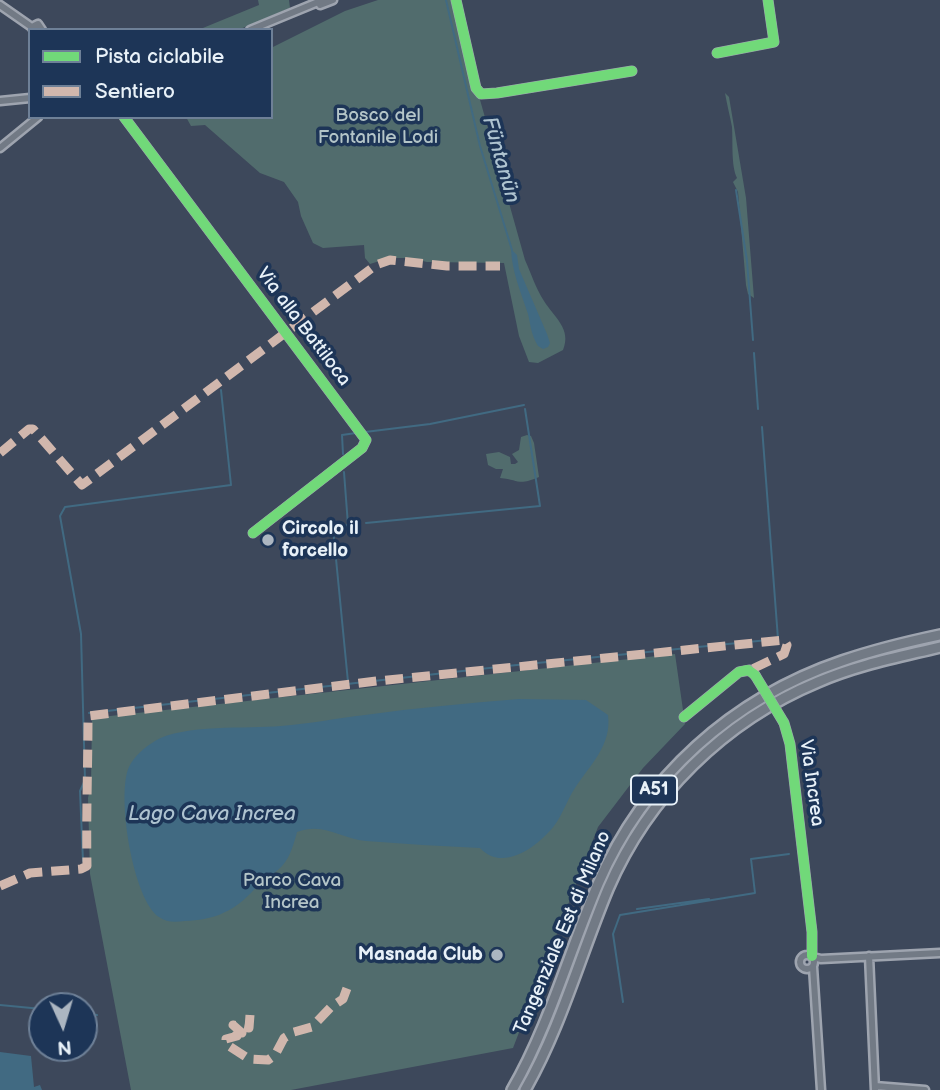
<!DOCTYPE html>
<html>
<head>
<meta charset="utf-8">
<style>
  body { margin:0 }
  #map { position:relative; width:940px; height:1090px; overflow:hidden; background:#3d485b; font-family:"Balsamiq Sans",sans-serif }
  canvas { display:block }
  .legend { position:absolute; left:28px; top:28px; width:245px; height:91px; box-sizing:border-box; background:#1d3557; border:2px solid #6e8097; margin:0; padding:9px 12px; list-style:none; font-size:21px; color:#e8f1f8 }
  .legend li { display:flex; align-items:center; gap:14px; height:35px }
  .legend b { width:35px; border:2px solid #6e8097 }
  .north { position:absolute; left:28px; top:992px; width:70px; height:70px; box-sizing:border-box; background:#1d3557; border:2px solid #6e8097; border-radius:50%; rotate:176deg; font-size:19px; font-weight:700; line-height:28px; text-align:center; color:#e8f1f8 }
  .north::after { content:''; display:block; margin:auto; width:24px; height:32px; background:#acb6c1; clip-path:polygon(50% 0,100% 100%,50% 72%,0 100%) }
</style>
</head>
<body>
<div id="map">
<canvas width="940" height="1090"></canvas>
<ul class="legend">
<li><b style="height:9px;background:#71d979"></b>Pista ciclabile</li>
<li><b style="height:9px;background:#d1b7ad"></b>Sentiero</li>
</ul>
<div class="north">N</div>
</div>
<script>
const g = document.querySelector('canvas').getContext('2d');
g.lineJoin = 'round';
function fillPath(path, color) {
  g.fillStyle = color;
  g.fill(path, 'evenodd');
}
function strokePath(path, color, width, dash) {
  g.strokeStyle = color;
  g.lineWidth = width;
  g.lineCap = dash ? 'butt' : 'round';
  g.setLineDash(dash || []);
  g.stroke(path);
}
function label(font, color, halo, rows, align = 'center') {
  g.font = font + ' "Balsamiq Sans",sans-serif';
  g.lineWidth = 7;
  g.setLineDash([]);
  g.textBaseline = 'middle';
  g.strokeStyle = halo;
  g.fillStyle = color;
  for (const [text, x, y, turn = 0] of rows) {
    g.save();
    g.translate(x, y);
    g.rotate((+turn || 0) * Math.PI / 180);
    g.textAlign = isNaN(turn) ? turn : align;
    if (halo) g.strokeText(text, 0, 0);
    g.fillText(text, 0, 0);
    g.restore();
  }
}
fillPath(new Path2D(`
  M 258,0 L 289,0 L 290,8 L 238,30 L 198,30 L 259,5 Z
  M 378,0 L 452,0 L 525,260 C 531,273 536,289 544,301 C 554,317 572,329 563,350 L 538,363 L 529,362 L 519,336 L 504,263 L 427,262 L 410,258 L 389,258 L 370,264 L 365,258 L 364,245 L 323,248 L 313,243 L 301,216 L 298,202 L 284,182 L 260,173 L 205,125 L 191,126 L 186,117 L 271,117 L 271,48 L 345,11 Z
  M 725,93 L 729,97 L 746,198 L 754,298 L 748,294 L 746,285 L 738,192 L 733,182 L 737,178 C 731,166 733,142 732,127 C 730,116 727,105 725,93 Z
  M 527,435 L 531,436 L 534,443 L 539,477 C 518,486 520,480 500,478 L 503,469 L 496,469 L 488,465 L 486,454 L 499,452 L 510,457 L 511,464 L 515,464 L 518,462 L 512,454 L 519,450 L 521,437 Z
  M 675,654 L 685,724 L 643,768 L 598,827 L 513,1048 L 291,1090 L 131,1090 L 90,874 L 88,798 L 91,784 L 92,718 Z`), '#516c6d');
fillPath(new Path2D(`
  M 511,249 L 517,255 L 519,269 L 547,334 L 550,343 L 548,347 L 543,349 L 538,346 C 531,334 531,327 528,314 C 521,292 512,273 511,249 Z
  M 519,699 L 586,700 L 608,715 C 612,745 590,765 575,788 C 567,800 563,814 554,826 C 538,846 503,873 480,848 C 441,846 404,844 366,841 C 340,839 325,822 297,832 C 286,875 277,866 251,893 C 231,913 212,920 185,921 C 176,922 167,923 159,917 C 133,900 116,795 129,767 C 134,756 145,747 155,741 C 183,724 248,729 281,726 C 309,724 337,718 365,715 C 416,708 467,703 519,699 Z
  M 0,1052 L 31,1056 L 34,1087 L 40,1085 L 42,1090 L 0,1090 Z`), '#416a82');
strokePath(new Path2D(`
  M 446,0 L 480,146 L 512,250
  M 736,190 L 747,261 L 753,340
  M 754,353 L 758,409
  M 365,432 L 430,424 L 524,405
  M 343,454 L 342,435 L 356,433
  M 344,472 L 348,525 L 333,528 L 348,682
  M 366,523 L 540,506 L 525,409
  M 89,713 L 507,666 L 778,639 L 762,427
  M 83,861 L 80,791 L 85,780 L 81,634 L 60,516 L 65,507 L 231,485 L 221,390
  M 637,909 L 709,899
  M 623,1002 L 613,934 L 620,915 L 755,893 L 751,859 L 789,854
  M 0,1005 L 42,1009
  M 84,1013 L 97,1015`), '#416a82', 2);
const minor = new Path2D(`
  M 456,0 L 476,88 L 481,94 L 497,93 L 632,71
  M 0,5 L 33,28
  M 320,5 L 333,0
  M 33,30 L 34,26 L 38,24 L 42,30
  M 250,30 L 323,0
  M 717,53 L 774,42 L 768,0
  M 0,101 L 30,98
  M 124,117 L 366,440 L 362,448 L 253,533
  M 0,148 L 38,117
  M 684,717 L 739,672 L 750,670 L 755,675
  M 784,723 L 790,744 L 812,932 L 812,956
  M800 962a7 7 0 1 1 14 0a7 7 0 1 1-14 0Z
  M 869,956 L 875,1090
  M 813,957 L 821,959 L 940,953
  M 813,967 L 821,1090
  M 875,1086 L 925,1090`);
const highway = new Path2D(`
  M 512,1090 C 549,1026 569,952 598,884 C 644,777 733,698 842,661 C 874,650 907,642 940,635
  M 525,1090 C 561,1027 580,956 608,889 C 648,796 724,721 818,682 C 857,665 899,657 940,647`);
strokePath(minor, '#9ea4af', 11);
strokePath(highway, '#9ea4af', 14);
strokePath(minor, '#727a85', 6);
strokePath(highway, '#727a85', 9);
const minorBridge = new Path2D(`
  M 755,675 L 784,723`);
strokePath(minorBridge, '#9ea4af', 11, []);
strokePath(minorBridge, '#727a85', 6);
strokePath(new Path2D(`
  M 0,453 L 29,429 L 33,429 L 82,485 L 376,265 L 390,260 L 447,266 L 500,266
  M 0,886 L 30,873 L 81,869 L 87,866 C 86,815 88,766 88,716 L 377,681 L 784,640 L 787,645 L 784,654 L 750,670
  M 250,1015 L 249,1028 L 233,1025 L 242,1033 L 232,1030 L 237,1036 L 226,1039 L 226,1044 L 249,1059 L 268,1060 L 275,1055 L 284,1038 L 294,1032 L 312,1027 L 331,1007 L 343,999 L 350,980`), '#d1b7ad', 9, [18, 9]);
strokePath(new Path2D(`
  M 456,0 L 476,88 L 481,94 L 497,93 L 632,71
  M 717,53 L 774,42 L 768,0
  M 124,117 L 366,440 L 362,448 L 253,533
  M 684,717 L 739,672 L 748,670 L 755,675 L 784,723 L 790,744 L 812,932 L 812,956`), '#71d979', 10);
for (const [x, y, r, color] of [
  [268,540,7,"#acb6c1"],
  [497,955,7,"#acb6c1"]
]) {
  const dot = new Path2D();
  dot.arc(x, y, r, 0, 2 * Math.PI);
  g.fillStyle = color;
  g.fill(dot);
  strokePath(dot, '#1d3557', 2.5);
}
for (const [x, y, w] of [
  [654,790,46]
]) {
  const box = new Path2D();
  box.roundRect(x - w / 2, y - 14.5, w, 29, 5);
  g.fillStyle = '#1d3557';
  g.fill(box);
  strokePath(box, '#e8f1f8', 2);
}
label('bold 18px', '#e8f1f8', null, [
  ["A51",654,790]
]);
label('19px', '#b4c5c8', '#1d3557', [
  ["Bosco del",378,116],
  ["Fontanile Lodi",378,138],
  ["Parco Cava",292,881],
  ["Increa",292,903]
]);
label('19px', '#e8f1f8', '#1d3557', [
  ["Via alla Battiloca",303,327,53],
  ["Via Increa",811,783,82],
  ["Tangenziale Est di Milano",563,933,-67]
]);
label('bold 19px', '#e8f1f8', '#1d3557', [
  ["Circolo il",282,529],
  ["forcello",282,551],
  ["Masnada Club",483,955,"right"]
], 'left');
label('italic 21px', '#aec3d0', '#1d3557', [
  ["Füntanün",500,160,74],
  ["Lago Cava Increa",212,815]
]);
</script>
</body>
</html>
